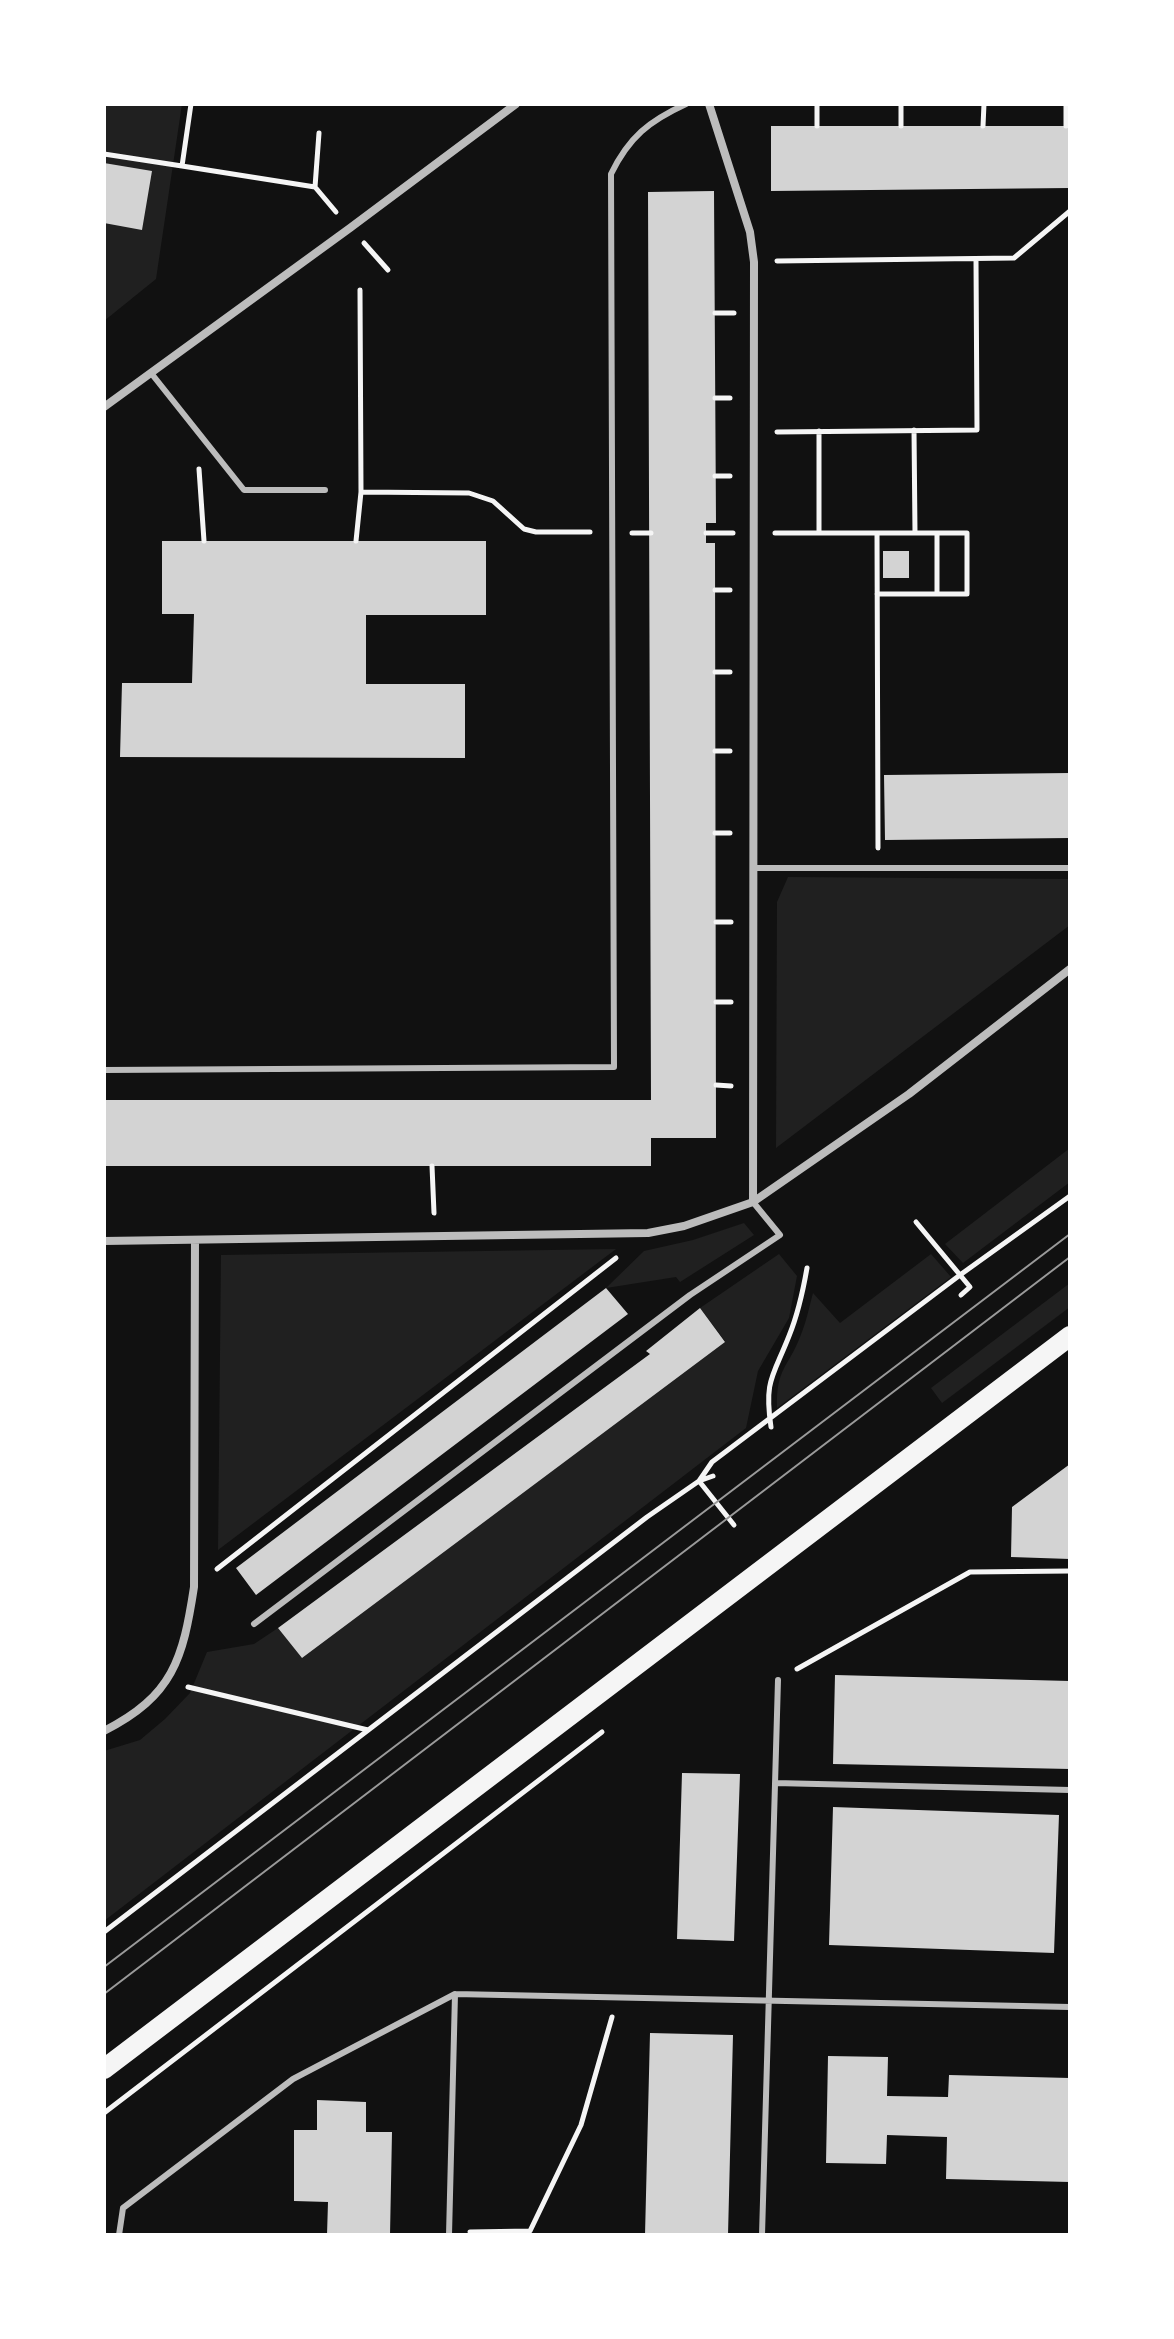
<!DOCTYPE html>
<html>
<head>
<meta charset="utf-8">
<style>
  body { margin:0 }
  #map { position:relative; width:1174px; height:2339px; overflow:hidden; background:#111; font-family:Roboto,sans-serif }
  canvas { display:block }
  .frame { position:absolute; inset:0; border:106px solid #fff; pointer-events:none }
</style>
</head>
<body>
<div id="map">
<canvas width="1174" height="2339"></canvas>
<div class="frame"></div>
</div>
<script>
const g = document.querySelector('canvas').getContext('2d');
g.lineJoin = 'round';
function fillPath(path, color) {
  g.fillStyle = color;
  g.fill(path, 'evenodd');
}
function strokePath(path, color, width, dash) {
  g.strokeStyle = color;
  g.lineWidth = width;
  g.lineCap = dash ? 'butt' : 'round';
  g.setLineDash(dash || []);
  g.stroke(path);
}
fillPath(new Path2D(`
  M 104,104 L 182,104 L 156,279 L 104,321 Z
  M 788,877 L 1070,879 L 1070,925 L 776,1148 L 777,902 Z
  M 1070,1148 L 1070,1182 L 963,1263 L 945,1244 Z
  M 744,1223 L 754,1235 L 680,1282 L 676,1277 L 606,1288 L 644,1251 L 693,1240 Z
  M 616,1249 L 218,1550 L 221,1255 Z
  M 779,1254 L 797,1276 L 789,1318 L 758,1371 L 746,1428 L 104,1921 L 104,1751 L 140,1740 L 165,1719 L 190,1693 L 207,1652 L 254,1644 L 278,1628 L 302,1658 L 725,1341 L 700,1308 Z
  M 931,1254 L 951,1277 L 777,1408 C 776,1368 788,1368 800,1337 C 806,1323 809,1308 813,1293 L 840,1323 Z
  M 1070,1283 L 1070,1307 L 942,1403 L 931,1388 Z`), '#202020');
fillPath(new Path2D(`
  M 771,126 L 1070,126 L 1070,188 L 771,191 Z
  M 104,163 L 152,171 L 142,230 L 104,223 Z
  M 714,191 L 716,523 L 706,523 L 706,543 L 715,543 L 716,1138 L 651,1138 L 651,1166 L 104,1166 L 104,1100 L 651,1100 L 648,192 Z
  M 162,541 L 486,541 L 486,615 L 366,615 L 366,684 L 465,684 L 465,758 L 120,757 L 122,683 L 192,683 L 194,614 L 162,614 Z
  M 883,551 L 909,551 L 909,578 L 883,578 Z
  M 1070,773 L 1070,838 L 885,840 L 884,775 Z
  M 606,1288 L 628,1314 L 256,1595 L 236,1568 Z
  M 700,1308 L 725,1342 L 302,1658 L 278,1628 L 650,1354 L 646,1351 Z
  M 1070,1464 L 1070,1559 L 1011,1557 L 1012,1507 Z
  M 835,1675 L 1070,1681 L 1070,1769 L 833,1764 Z
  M 682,1773 L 740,1774 L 734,1941 L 677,1939 Z
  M 833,1807 L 1059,1815 L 1054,1953 L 829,1945 Z
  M 650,2033 L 733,2035 L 728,2235 L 645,2235 Z
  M 828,2056 L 888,2057 L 887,2096 L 948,2097 L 949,2075 L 1070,2078 L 1070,2182 L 946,2179 L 947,2137 L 887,2135 L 886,2164 L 826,2163 Z
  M 317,2100 L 366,2102 L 366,2132 L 392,2132 L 390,2235 L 327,2235 L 328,2202 L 294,2201 L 294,2130 L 317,2130 Z`), '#d3d3d3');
strokePath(new Path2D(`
  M 817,104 L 817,126
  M 901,104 L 901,126
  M 1066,104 L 1066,126
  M 983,126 L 984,104
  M 104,154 L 182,166 L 191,104
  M 182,166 L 315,187 L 336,212
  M 315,187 L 319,133
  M 364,243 L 388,270
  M 777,261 L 1014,258 L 1070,211
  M 360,290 L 361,492 L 469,493 L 493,501 L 524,529 L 536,532 L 590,532
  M 715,313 L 734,313
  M 715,398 L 730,398
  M 914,430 L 915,533
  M 777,432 L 977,430 L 976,260
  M 199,469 L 204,541
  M 715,476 L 730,476
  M 632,533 L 651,533
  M 706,533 L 733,533
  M 775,533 C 839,533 903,533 967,533 L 967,594 L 937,594 L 937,533
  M 819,533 L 819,431
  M 877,533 L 878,848
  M 356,541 L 361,492
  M 715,590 L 730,590
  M 877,594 L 937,594
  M 715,672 L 730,672
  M 715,751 L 730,751
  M 715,833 L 730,833
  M 716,922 L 731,922
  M 716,1002 L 731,1002
  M 716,1085 L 731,1086
  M 432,1166 L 434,1213
  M 916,1222 L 970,1287 L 961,1295
  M 771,1427 C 764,1380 773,1377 789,1336 C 798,1314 803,1291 807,1268
  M 713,1476 L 699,1481 L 734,1525
  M 217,1569 L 616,1258
  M 797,1669 L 970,1572 L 1070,1571
  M 188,1687 L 368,1730
  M 104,1932 L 647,1517 L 699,1481 L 712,1462 L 960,1275 L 1070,1196
  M 104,2113 L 602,1732
  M 470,2232 L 530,2231 L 581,2125 L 612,2017`), '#f5f5f5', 5);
strokePath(new Path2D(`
  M 151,373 L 244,490 L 325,490
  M 754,868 L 1070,868
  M 104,1070 L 614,1067 L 611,174 C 629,137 649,121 686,104
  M 254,1624 L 690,1295 L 780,1235 L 753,1202
  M 775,1783 L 1070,1790
  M 119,2235 L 123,2208 L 293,2079 L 455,1994 L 1070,2007
  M 449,2235 L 455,1994
  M 762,2235 L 778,1680`), '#bcbcbc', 6);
strokePath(new Path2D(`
  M 709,104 L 750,232 L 754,262 L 753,1202
  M 104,407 L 350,228 L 516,104
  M 104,1241 L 648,1233 L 684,1226 L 753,1202 L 909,1094 L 1070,969
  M 104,1731 C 173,1696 183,1659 194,1587 L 195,1240`), '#bcbcbc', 8);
strokePath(new Path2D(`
  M 104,2069 L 1070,1336`), '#f5f5f5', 20);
strokePath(new Path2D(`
  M 104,1967 L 1070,1234
  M 104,1994 L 1070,1257`), '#9a9a9a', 2);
</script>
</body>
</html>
